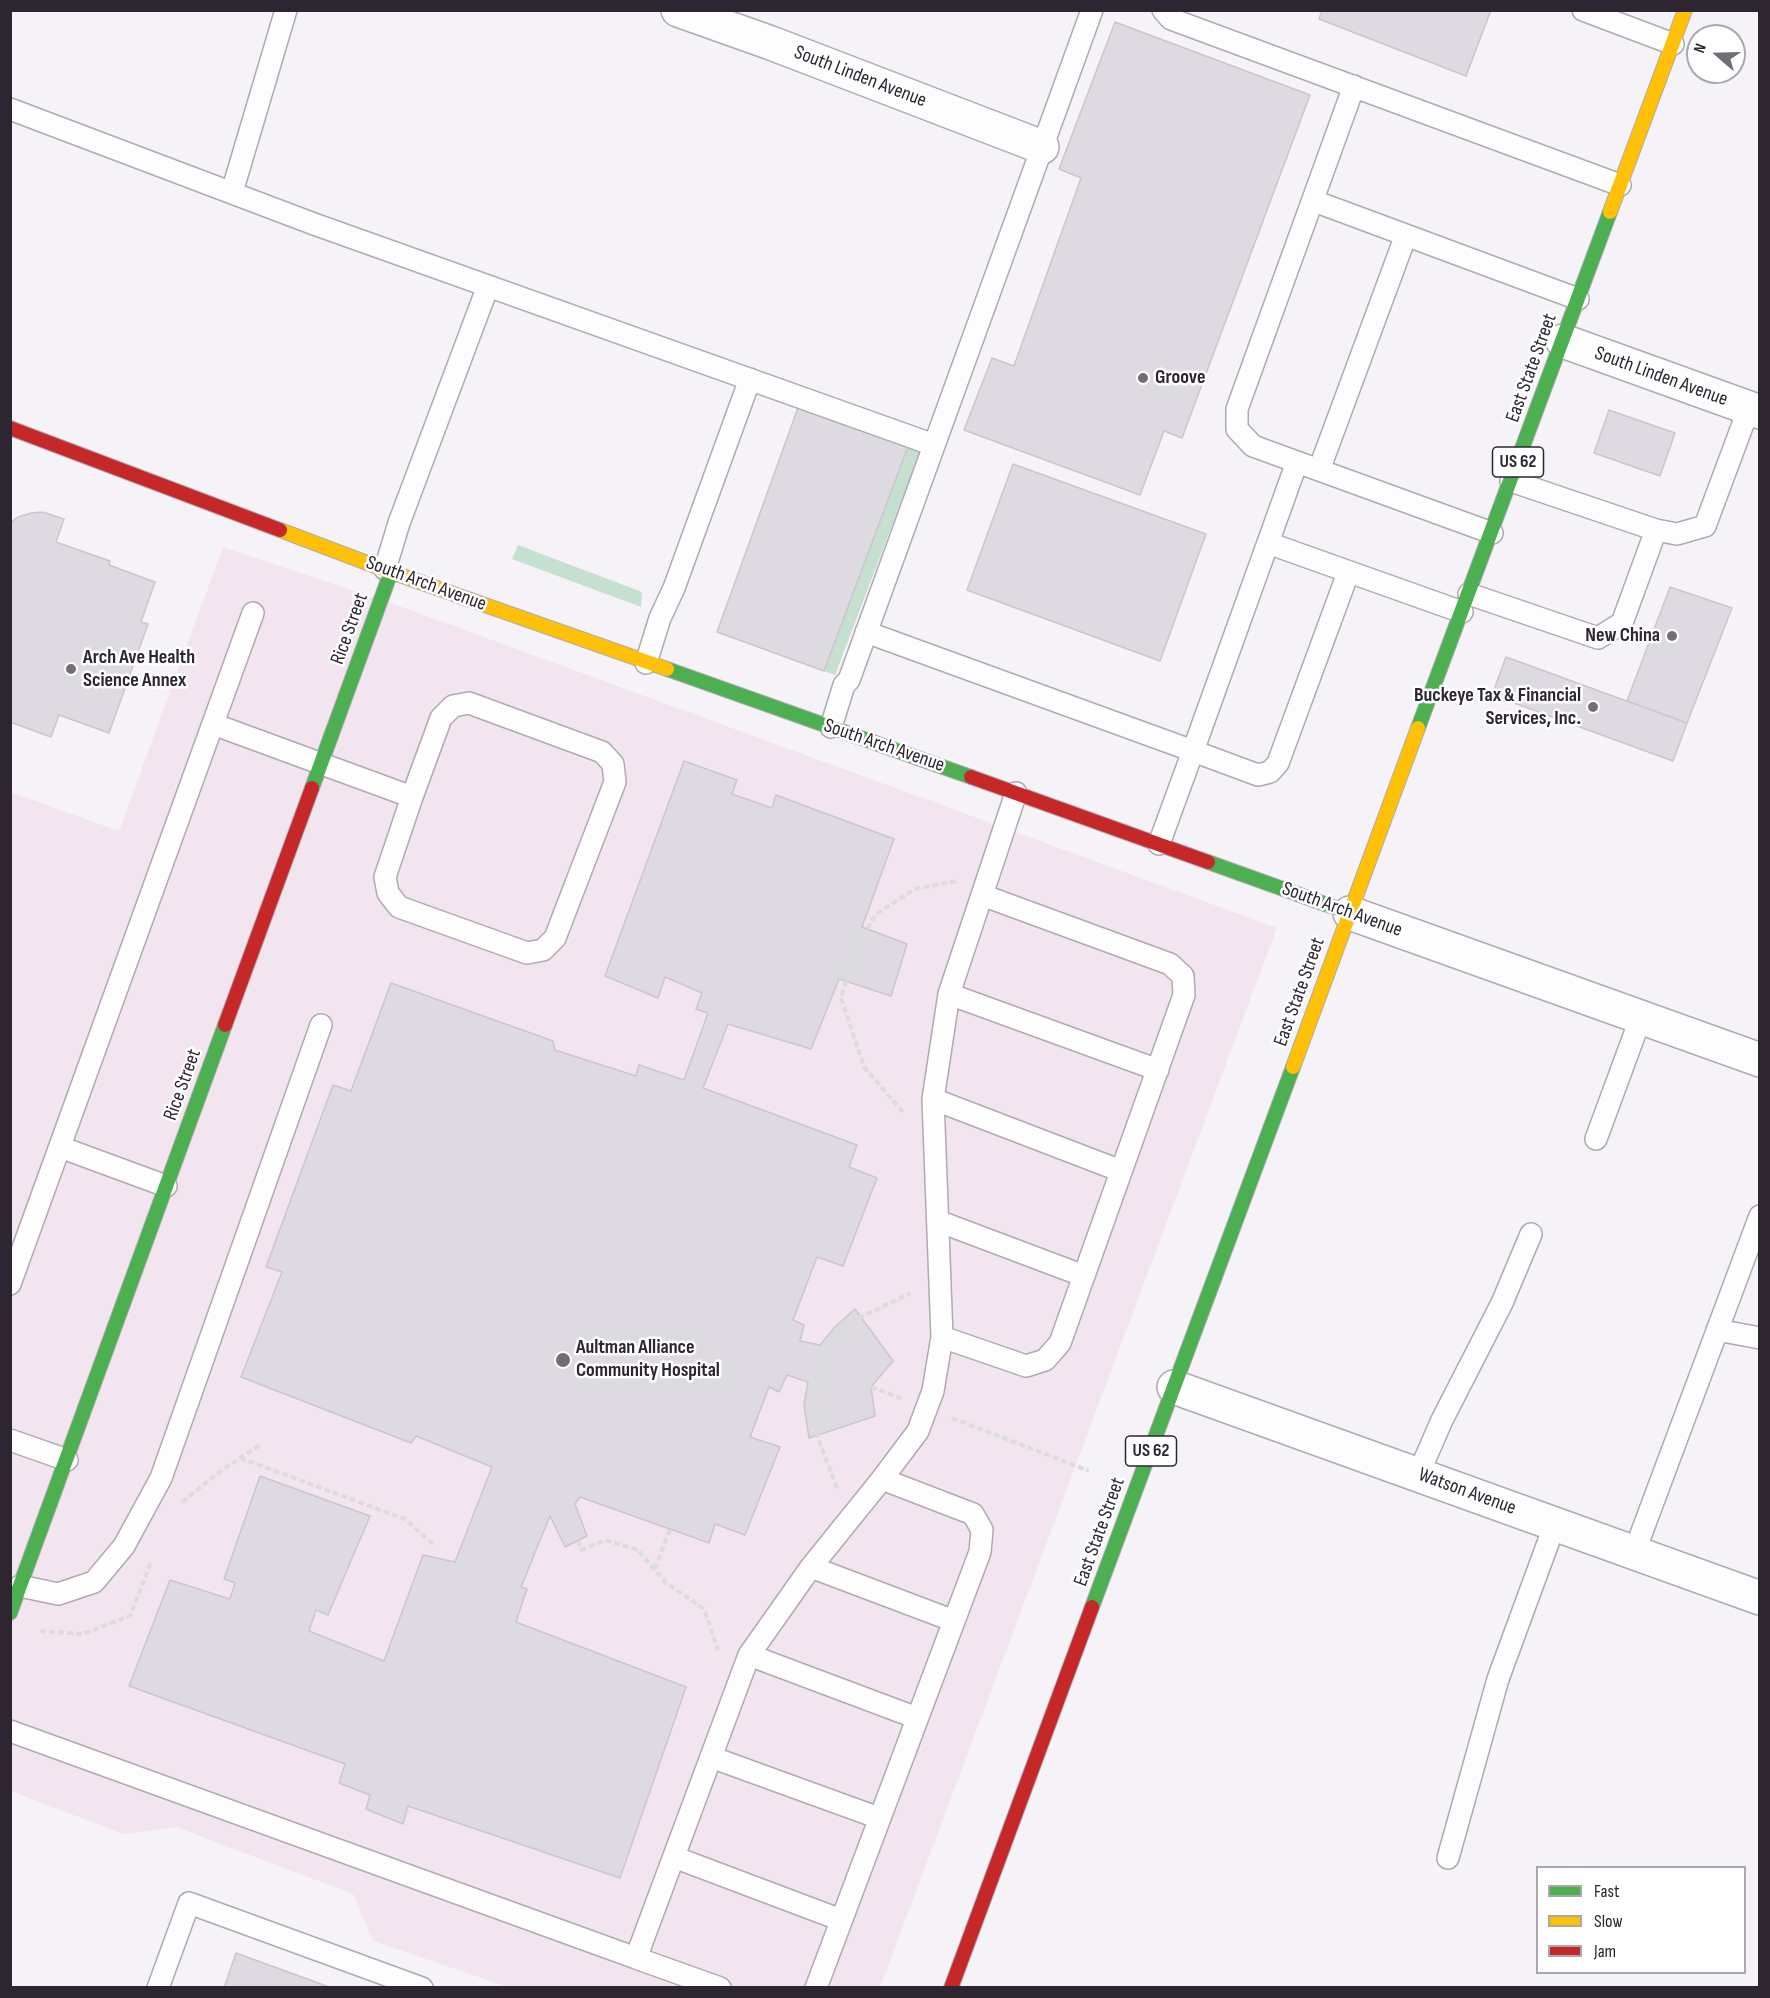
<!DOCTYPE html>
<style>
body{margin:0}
#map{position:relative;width:1770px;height:1998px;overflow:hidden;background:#f5f2f8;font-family:"Sofia Sans Condensed",sans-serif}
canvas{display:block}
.frame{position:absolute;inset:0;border:12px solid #2d2631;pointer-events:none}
.legend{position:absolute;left:1536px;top:1866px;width:210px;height:108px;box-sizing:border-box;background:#fff;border:2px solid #aba8ad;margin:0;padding:8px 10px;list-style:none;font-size:18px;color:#2d2631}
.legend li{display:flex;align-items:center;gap:12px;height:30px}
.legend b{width:30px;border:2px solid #aba8ad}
.north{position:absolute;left:1686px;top:24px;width:60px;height:60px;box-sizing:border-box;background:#fff;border:2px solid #aba8ad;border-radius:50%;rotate:290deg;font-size:16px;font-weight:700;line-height:24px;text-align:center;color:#2d2631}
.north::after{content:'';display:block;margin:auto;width:21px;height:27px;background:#736d77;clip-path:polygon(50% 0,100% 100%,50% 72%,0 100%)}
</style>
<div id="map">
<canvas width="1770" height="1998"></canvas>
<div class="frame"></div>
<ul class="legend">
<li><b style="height:8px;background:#4caf50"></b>Fast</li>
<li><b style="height:8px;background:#ffc107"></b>Slow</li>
<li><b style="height:8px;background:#c62828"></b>Jam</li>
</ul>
<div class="north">N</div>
</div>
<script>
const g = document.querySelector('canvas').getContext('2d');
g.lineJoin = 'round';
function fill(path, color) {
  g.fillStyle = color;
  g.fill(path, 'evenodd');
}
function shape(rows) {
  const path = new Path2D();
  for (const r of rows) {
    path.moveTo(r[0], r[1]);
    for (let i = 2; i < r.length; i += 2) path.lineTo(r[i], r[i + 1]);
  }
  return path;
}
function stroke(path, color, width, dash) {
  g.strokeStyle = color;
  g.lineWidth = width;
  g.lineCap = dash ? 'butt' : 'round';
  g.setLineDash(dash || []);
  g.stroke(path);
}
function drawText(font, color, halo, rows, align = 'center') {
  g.font = font + ' "Sofia Sans Condensed",sans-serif';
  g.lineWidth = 5;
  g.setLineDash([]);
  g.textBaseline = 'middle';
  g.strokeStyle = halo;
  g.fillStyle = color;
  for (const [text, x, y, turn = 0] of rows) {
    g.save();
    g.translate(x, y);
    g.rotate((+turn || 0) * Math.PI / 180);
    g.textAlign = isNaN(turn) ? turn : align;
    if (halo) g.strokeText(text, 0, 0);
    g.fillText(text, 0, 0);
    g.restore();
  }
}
fill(shape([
 [223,547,402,607,1277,928,880,1987,508,1987,373,1941,353,1894,176,1827,123,1834,11,1791,10,792,119,831]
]), '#f2e5f0');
fill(shape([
 [798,398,923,444,835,675,824,671],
 [518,545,642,592,641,607,512,559]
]), '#c6e0cf');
const building = shape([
 [1322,10,1491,10,1466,76,1319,19,1322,10],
 [1115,22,1310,95,1182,438,1164,431,1140,495,964,430,992,358,1014,366,1081,178,1059,169,1115,22],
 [799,405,909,444,824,671,717,632,799,405],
 [1609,410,1675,433,1660,476,1594,453,1609,410],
 [1013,464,1206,534,1160,661,967,590,1013,464],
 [43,512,64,519,56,542,110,561,109,565,155,582,141,622,148,624,109,733,59,715,51,737,10,722,10,523,18,517,31,513,43,512],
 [1670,587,1732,608,1687,723,1627,701,1670,587],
 [1506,657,1687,723,1673,761,1492,695,1506,657],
 [684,761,737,780,732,794,772,808,776,795,894,839,862,927,907,944,891,996,839,979,811,1049,728,1024,703,1088,857,1145,849,1167,877,1178,843,1266,817,1257,793,1320,804,1325,800,1341,820,1345,835,1327,855,1309,893,1361,871,1387,875,1416,809,1438,804,1405,808,1382,787,1375,779,1392,769,1387,750,1437,780,1447,745,1535,715,1524,709,1543,580,1497,575,1504,587,1536,565,1547,550,1516,521,1587,527,1589,516,1622,686,1687,620,1878,408,1806,403,1824,366,1809,370,1795,339,1783,345,1764,129,1686,170,1580,230,1599,235,1583,224,1579,260,1476,370,1516,328,1615,316,1610,309,1631,384,1661,423,1555,455,1562,492,1467,416,1436,411,1443,241,1377,282,1272,266,1267,333,1085,351,1091,391,983,553,1041,555,1050,636,1076,639,1065,684,1080,708,1013,696,1009,702,993,665,977,658,998,605,976,684,761],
 [236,1953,332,1988,224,1988,236,1953]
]);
fill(building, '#dedae2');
stroke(building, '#cbc6ce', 1.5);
const lane = shape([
 [1163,10,1171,19,1620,185],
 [1583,10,1673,44],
 [1354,86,1237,409,1237,429,1253,446,1492,533],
 [10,109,314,224,934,445],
 [232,192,286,10],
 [1314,201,1578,299],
 [1319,470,1406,235],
 [1511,481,1656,530],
 [1268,543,1462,612],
 [385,569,399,523,488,286],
 [1469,594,1598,638,1622,623,1656,530,1677,534,1705,526,1749,408],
 [866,632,1193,751,1297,462],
 [646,663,660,618,674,588,750,379],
 [213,724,412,797,385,877,388,893,399,907,527,953,543,950,555,938,615,782,613,764,602,752,469,703,453,706,441,718,412,797],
 [831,727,844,685,849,680,1092,10],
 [1159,844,1193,751,1258,775,1270,772,1278,763,1348,573],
 [982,895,1170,964,1183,976,1184,995,1060,1343,1045,1360,1026,1366,942,1337,933,1099,949,994,1016,793],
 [949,994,1158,1070],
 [933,1099,1121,1171],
 [1596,1139,1641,1017],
 [60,1147,166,1186],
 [938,1221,1084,1276],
 [10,1284,253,613],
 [1717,1330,1760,1338],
 [10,1440,67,1460],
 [1418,1475,1442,1420,1502,1303,1531,1234],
 [1634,1553,1760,1216],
 [811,1567,954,1621],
 [20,1586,58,1594,94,1582,124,1546,161,1478,321,1025],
 [749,1655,917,1718],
 [10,1731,636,1958],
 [711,1757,879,1818],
 [674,1857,841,1920],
 [1448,1858,1498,1679,1555,1524],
 [158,1988,189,1903,422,1988],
 [720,1988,636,1958,749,1655,811,1567,882,1479,918,1431,933,1391,942,1337],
 [816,1988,980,1552,982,1530,973,1514,882,1479]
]);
const street = shape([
 [678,10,771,43,1042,147],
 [1563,341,1760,412],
 [1350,913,1760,1060],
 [1174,1387,1760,1598]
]);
const fast = shape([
 [667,669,971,777],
 [1418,728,1610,212],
 [312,788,391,572],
 [1208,862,1350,913],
 [1092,1607,1293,1067],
 [10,1613,225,1025]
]);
const slow = shape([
 [1610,212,1685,10],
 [280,530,391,572,667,669],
 [1293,1067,1418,728]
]);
const jam = shape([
 [10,428,280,530],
 [971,777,1208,862],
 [225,1025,312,788],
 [951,1988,1092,1607]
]);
stroke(lane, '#afaab2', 24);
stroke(street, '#afaab2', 36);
stroke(fast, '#afaab2', 16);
stroke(slow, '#afaab2', 16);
stroke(jam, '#afaab2', 16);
stroke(shape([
 [903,1112,864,1067,841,998,855,949,876,914,915,889,957,881],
 [871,1387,901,1398],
 [952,1418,1089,1471],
 [240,1458,405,1519,435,1546],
 [837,1488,818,1438,813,1389,829,1348,853,1321,911,1293],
 [182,1502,222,1470,260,1445],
 [578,1541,581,1550,605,1540,638,1550,666,1583,704,1609,718,1650],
 [655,1569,670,1529],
 [40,1631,83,1634,130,1616,151,1562]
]), '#dcdbdd', 4, [6, 3]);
stroke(lane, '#fefdfe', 21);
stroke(street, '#fefdfe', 33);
stroke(fast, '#4caf50', 14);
stroke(slow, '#ffc107', 14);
stroke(jam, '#c62828', 14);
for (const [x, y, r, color] of [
 [1143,378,6,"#736d77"],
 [1672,636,6,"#736d77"],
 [71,669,6,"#736d77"],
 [1593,707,6,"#736d77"],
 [563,1360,8,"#736d77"]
]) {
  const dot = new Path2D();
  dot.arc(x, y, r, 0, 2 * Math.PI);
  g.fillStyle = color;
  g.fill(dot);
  stroke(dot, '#fff', 2);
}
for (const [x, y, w] of [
 [1518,462,51],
 [1151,1451,51]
]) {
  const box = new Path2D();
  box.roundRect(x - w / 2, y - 15, w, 30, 4.5);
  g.fillStyle = '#fff';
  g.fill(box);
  stroke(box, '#2d2631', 1.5);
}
drawText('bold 18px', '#2d2631', null, [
 ["US 62",1518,462],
 ["US 62",1151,1451]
]);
drawText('20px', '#2d2631', '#fff', [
 ["South Linden Avenue",860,77,21],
 ["East State Street",1532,368,-70],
 ["South Linden Avenue",1661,377,20],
 ["South Arch Avenue",426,584,20],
 ["Rice Street",350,629,-70],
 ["South Arch Avenue",884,746,19],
 ["South Arch Avenue",1342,910,20],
 ["East State Street",1300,992,-70],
 ["Rice Street",183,1085,-70],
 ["Watson Avenue",1467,1492,20],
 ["East State Street",1100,1532,-70]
]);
drawText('bold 20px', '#2d2631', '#fff', [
 ["Groove",1155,378],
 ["New China",1660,636,"right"],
 ["Arch Ave Health",83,658],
 ["Science Annex",83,681],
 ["Buckeye Tax & Financial",1581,696,"right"],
 ["Services, Inc.",1581,719,"right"],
 ["Aultman Alliance",576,1348],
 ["Community Hospital",576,1371]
], 'left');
</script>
